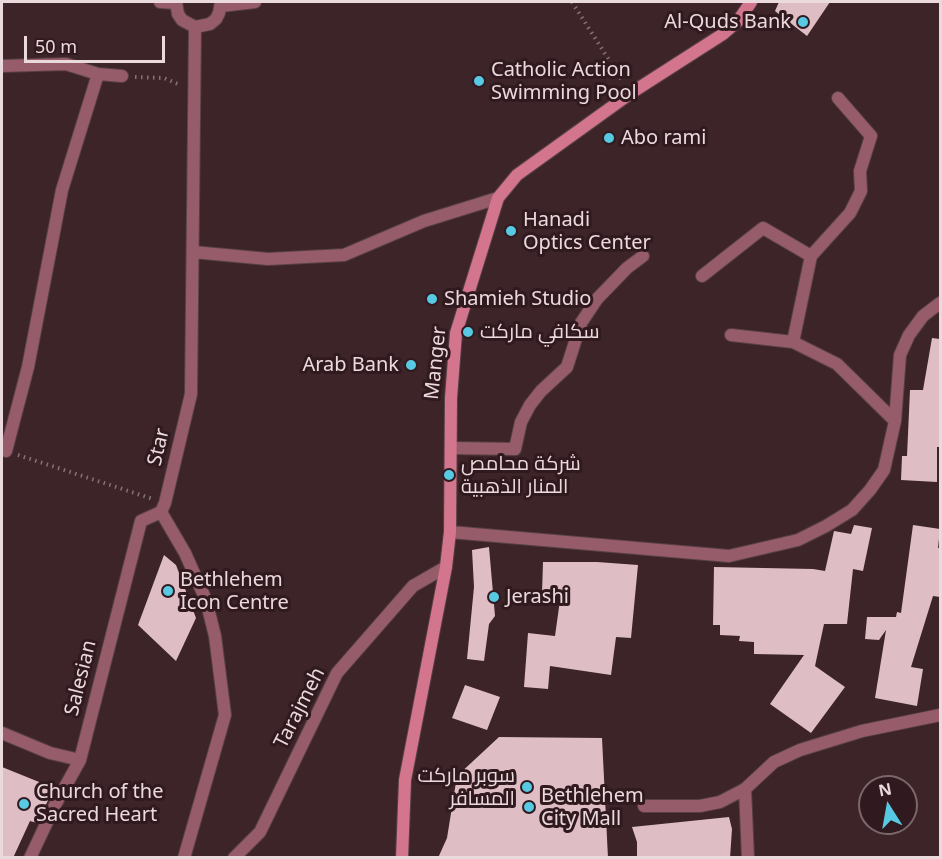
<!DOCTYPE html>
<meta charset="utf-8">
<style>
body{margin:0}
#map{position:relative;width:942px;height:859px;overflow:hidden;background:#3c2429;font-family:"Noto Sans",sans-serif}
canvas{display:block}
.frame{position:absolute;inset:0;border:3px solid #ebdadd;pointer-events:none}
.north{position:absolute;left:858px;top:775px;width:60px;height:60px;box-sizing:border-box;background:#311a1f;border:2px solid #7b676b;border-radius:50%;rotate:349deg;font-size:16px;font-weight:700;line-height:24px;text-align:center;color:#ebdadd}
.north::after{content:'';display:block;margin:auto;width:21px;height:27px;background:#58c9e3;clip-path:polygon(50% 0,100% 100%,50% 72%,0 100%)}
.scale{position:absolute;left:24px;top:36px;width:141px;height:27px;box-sizing:border-box;border:3px solid #ebdadd;border-top:0;padding-left:8px;font-size:18px;line-height:21px;white-space:nowrap;color:#ebdadd;-webkit-text-stroke:4px #311a1f;paint-order:stroke}
</style>
<div id="map">
<canvas width="942" height="859"></canvas>
<div class="frame"></div>
<div class="north">N</div>
<div class="scale">50 m</div>
</div>
<script>
const g = document.querySelector('canvas').getContext('2d');
g.lineJoin = 'round';
function fill(path, color) {
  g.fillStyle = color;
  g.fill(path, 'evenodd');
}
function shape(rows) {
  const path = new Path2D();
  for (const r of rows) {
    path.moveTo(r[0], r[1]);
    for (let i = 2; i < r.length; i += 2) path.lineTo(r[i], r[i + 1]);
  }
  return path;
}
function stroke(path, color, width, dash) {
  g.strokeStyle = color;
  g.lineWidth = width;
  g.lineCap = dash ? 'butt' : 'round';
  g.setLineDash(dash || []);
  g.stroke(path);
}
function drawText(font, color, halo, rows, align = 'center') {
  g.font = font + ' "Noto Sans",Cairo,sans-serif';
  g.lineWidth = 6;
  g.setLineDash([]);
  g.textBaseline = 'middle';
  g.strokeStyle = halo;
  g.fillStyle = color;
  for (const [text, x, y, turn = 0] of rows) {
    g.save();
    g.translate(x, y);
    g.rotate((+turn || 0) * Math.PI / 180);
    g.textAlign = isNaN(turn) ? turn : align;
    if (halo) g.strokeText(text, 0, 0);
    g.fillText(text, 0, 0);
    g.restore();
  }
}
fill(shape([
 [779,2,830,2,807,36,775,11],
 [932,338,940,339,940,447,937,447,937,482,901,480,902,456,907,456,910,390,923,390],
 [854,525,872,528,863,571,853,569,847,624,824,624,815,666,845,687,811,733,770,704,804,655,754,654,754,642,739,641,740,636,720,635,720,625,713,625,714,567,813,569,825,571,834,531,851,534],
 [913,525,940,529,938,548,940,548,940,597,933,596,911,667,923,669,917,706,875,698,886,630,879,640,865,639,867,617,896,617,897,612,901,613],
 [489,547,495,616,489,624,484,661,467,659,474,587,472,550],
 [164,555,176,565,196,618,176,661,138,625],
 [543,562,597,562,638,565,631,638,616,637,611,675,550,666,548,689,524,687,528,633,555,636,561,593,542,593],
 [465,685,500,697,487,730,452,718],
 [499,737,602,738,608,858,438,858,447,838,457,776],
 [2,767,54,788,37,823,30,821,13,858,2,858],
 [729,817,732,829,730,858,637,858,637,842,632,827]
]), '#debec4');
const street = shape([
 [160,2,176,3],
 [176,2,178,14,182,20,195,27,210,24,216,19,219,13,221,2],
 [221,6,255,2],
 [2,66,66,64,98,74,122,76],
 [838,98,871,136,860,171,861,191,850,213,811,256,793,342,837,364,895,421],
 [193,252,268,259,344,255,424,221,498,198],
 [702,276,763,228,811,256],
 [731,335,793,342],
 [451,448,515,449,521,422,530,405,541,391,567,367,581,323,597,299,627,268,643,256],
 [6,451,28,367,62,190,98,74],
 [450,532,729,556,798,540,826,526,852,510,870,490,884,470,895,421,900,355,909,335,923,316,940,303],
 [2,733,50,753,80,760],
 [745,789,748,858],
 [644,806,700,806,720,802,745,789,774,762,800,750,862,731,940,715],
 [30,858,55,805,80,760,141,521,161,512],
 [184,858,225,715,215,636,206,600,185,553,161,512,165,503,191,394,195,27],
 [234,858,260,832,337,673,413,586,446,567]
]);
const secondary = shape([
 [402,858,405,780,446,567,450,532,451,398,456,333,498,198,517,175,631,93,723,34,738,21,751,2]
]);
stroke(street, '#584146', 14);
stroke(secondary, '#584146', 14);
stroke(shape([
 [572,2,623,82],
 [135,77,164,78,180,85],
 [18,455,153,499]
]), '#877276', 4, [1.5, 4.5]);
stroke(street, '#975c69', 12);
stroke(secondary, '#d3758c', 12);
for (const [x, y, r, color] of [
 [803,22,6,"#58c9e3"],
 [479,81,6,"#58c9e3"],
 [609,138,6,"#58c9e3"],
 [511,231,6,"#58c9e3"],
 [432,299,6,"#58c9e3"],
 [468,332,6,"#58c9e3"],
 [411,365,6,"#58c9e3"],
 [449,475,6,"#58c9e3"],
 [168,591,6,"#58c9e3"],
 [494,597,6,"#58c9e3"],
 [527,787,6,"#58c9e3"],
 [24,804,6,"#58c9e3"],
 [529,807,6,"#58c9e3"]
]) {
  const dot = new Path2D();
  dot.arc(x, y, r, 0, 2 * Math.PI);
  g.fillStyle = color;
  g.fill(dot);
  stroke(dot, '#311a1f', 2);
}
drawText('20px', '#ebdadd', '#311a1f', [
 ["Al-Quds Bank",791,22,"right"],
 ["Catholic Action",491,70],
 ["Swimming Pool",491,93],
 ["Abo rami",621,138],
 ["Hanadi",523,220],
 ["Optics Center",523,243],
 ["Shamieh Studio",444,299],
 ["سكافي ماركت",480,332],
 ["Arab Bank",399,365,"right"],
 ["شركة محامص",461,464],
 ["المنار الذهبية",461,487],
 ["Bethlehem",180,580],
 ["Icon Centre",180,603],
 ["Jerashi",506,597],
 ["سوبر ماركت",515,776,"right"],
 ["المسافر",515,799,"right"],
 ["Church of the",36,792],
 ["Sacred Heart",36,815],
 ["Bethlehem",541,796],
 ["City Mall",541,819]
], 'left');
drawText('20px', '#ebdadd', '#311a1f', [
 ["Manger",436,363,-84],
 ["Star",159,447,-77],
 ["Salesian",81,678,-76],
 ["Tarajmeh",300,708,-63]
]);
</script>
